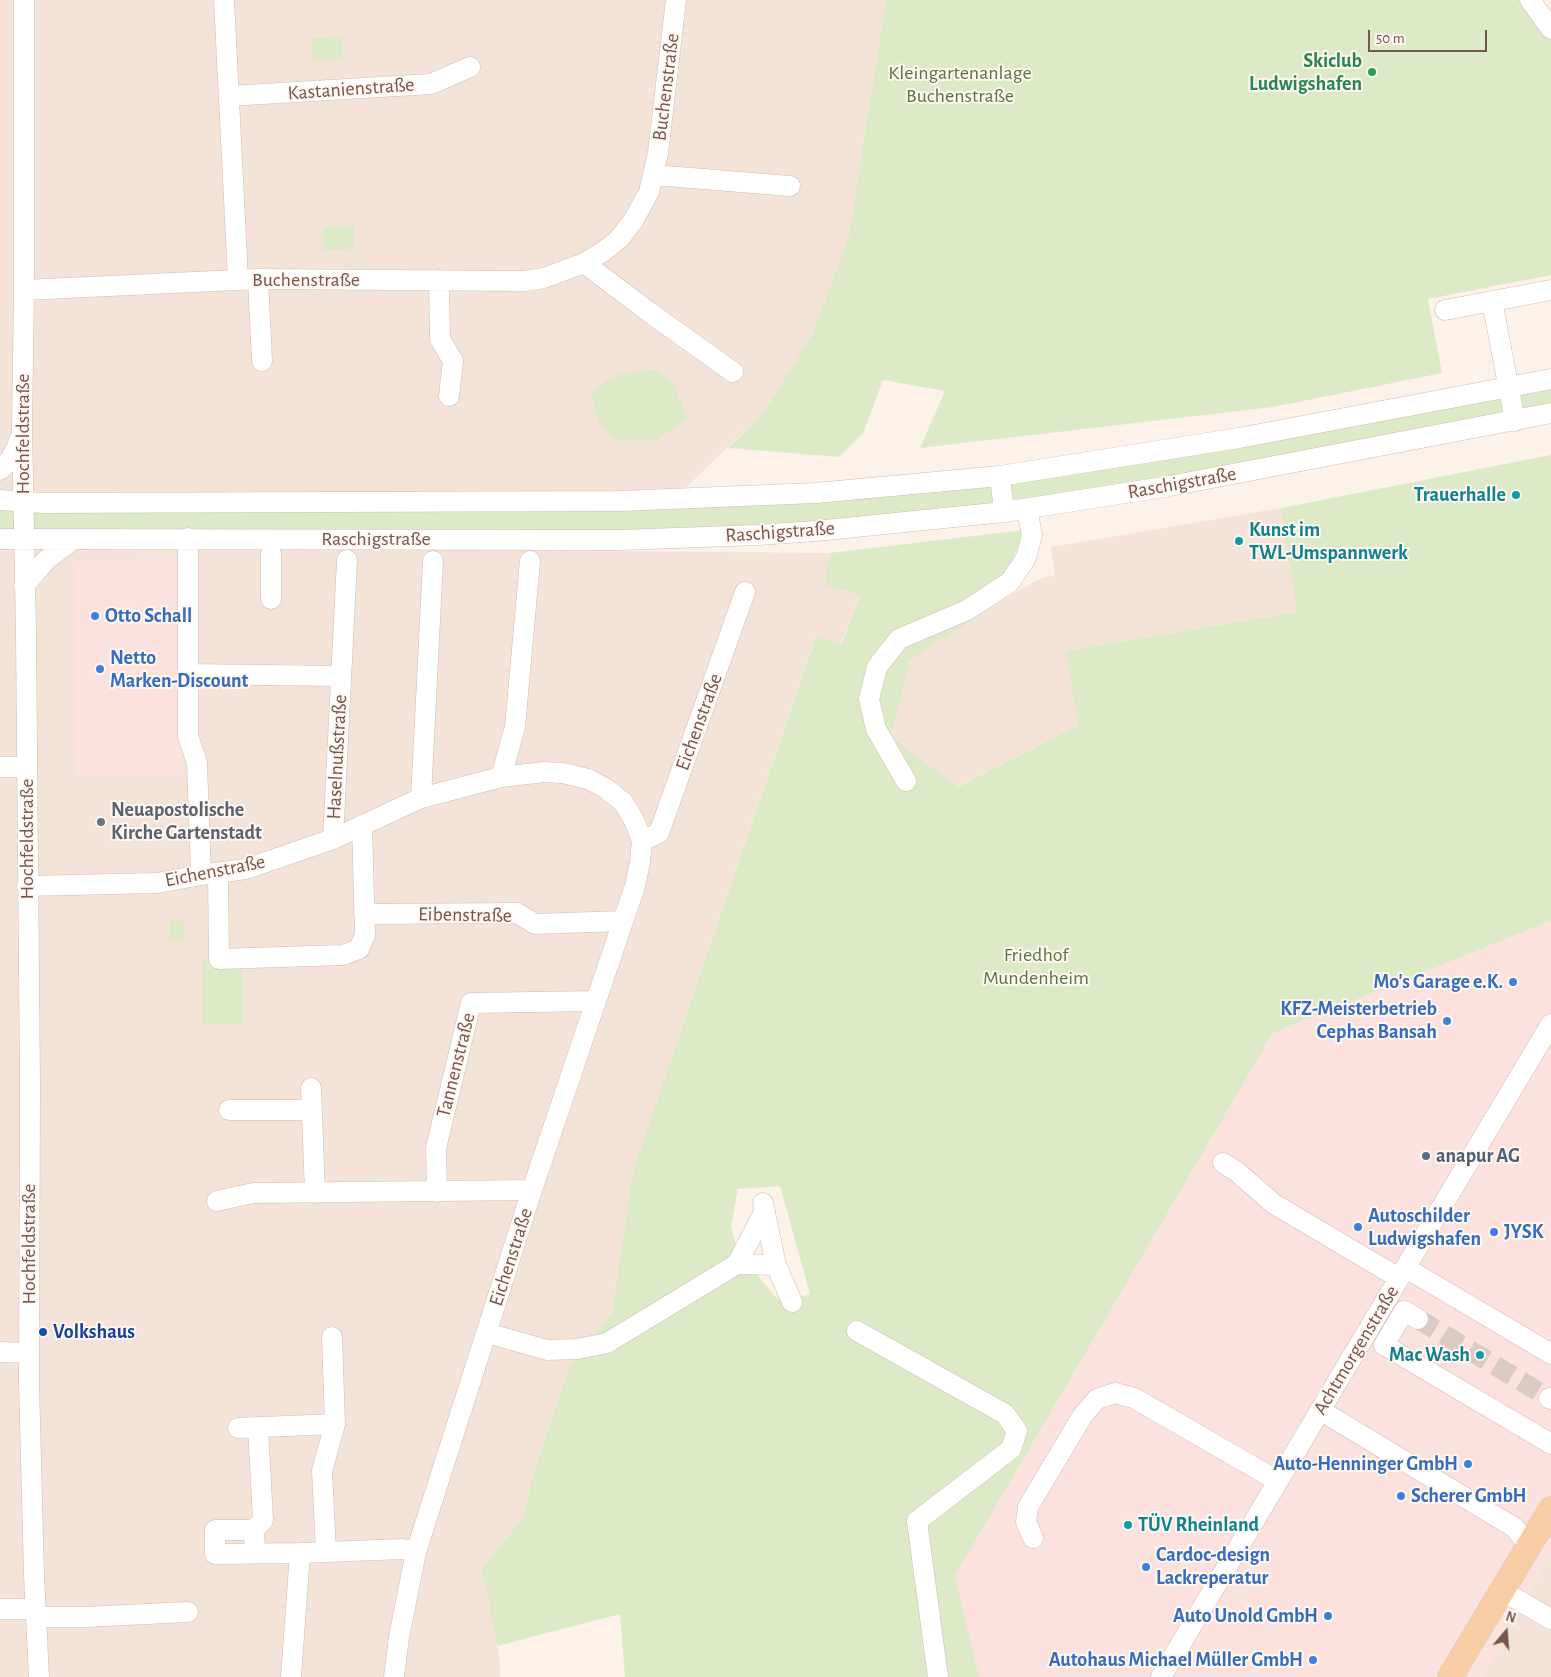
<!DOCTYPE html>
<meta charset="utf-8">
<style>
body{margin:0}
#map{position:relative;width:1551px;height:1677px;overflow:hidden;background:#fcf2ea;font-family:"Alegreya Sans",sans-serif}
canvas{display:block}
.north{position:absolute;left:1481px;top:1607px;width:50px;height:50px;-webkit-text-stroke:4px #fff7f1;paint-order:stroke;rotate:18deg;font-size:14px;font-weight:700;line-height:20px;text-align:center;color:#77554d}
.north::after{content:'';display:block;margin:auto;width:18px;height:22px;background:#77554d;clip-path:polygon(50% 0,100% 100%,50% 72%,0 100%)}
.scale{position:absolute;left:1368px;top:30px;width:119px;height:22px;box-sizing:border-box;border:2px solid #77554d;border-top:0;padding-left:6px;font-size:15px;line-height:18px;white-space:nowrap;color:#77554d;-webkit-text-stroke:4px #fff7f1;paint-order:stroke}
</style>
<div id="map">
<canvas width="1551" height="1677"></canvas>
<div class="north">N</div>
<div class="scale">50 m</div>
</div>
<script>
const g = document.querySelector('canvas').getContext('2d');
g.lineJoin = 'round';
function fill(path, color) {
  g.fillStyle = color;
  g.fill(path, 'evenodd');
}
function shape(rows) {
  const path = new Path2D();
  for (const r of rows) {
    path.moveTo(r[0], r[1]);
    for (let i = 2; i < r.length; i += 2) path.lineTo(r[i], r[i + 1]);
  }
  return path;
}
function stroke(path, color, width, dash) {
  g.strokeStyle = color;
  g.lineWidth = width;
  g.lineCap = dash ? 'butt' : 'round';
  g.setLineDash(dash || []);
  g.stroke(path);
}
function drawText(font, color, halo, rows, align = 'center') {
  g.font = font + ' "Alegreya Sans",sans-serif';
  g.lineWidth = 4;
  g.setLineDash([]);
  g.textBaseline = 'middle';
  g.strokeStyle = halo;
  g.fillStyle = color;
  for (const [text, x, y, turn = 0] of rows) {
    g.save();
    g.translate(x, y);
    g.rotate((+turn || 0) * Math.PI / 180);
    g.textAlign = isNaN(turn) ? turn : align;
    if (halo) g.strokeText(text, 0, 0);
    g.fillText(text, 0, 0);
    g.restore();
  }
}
fill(shape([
 [0,0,886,0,849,235,813,333,764,412,620,551,830,553,824,583,860,594,840,645,815,637,633,1170,612,1313,570,1365,532,1478,523,1517,482,1569,500,1662,500,1677,0,1677],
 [1281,508,1297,612,1067,651,1078,725,957,787,891,737,910,660,992,608,1000,600,1044,577,1055,576,1051,547],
 [1551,1551,1551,1677,1481,1677]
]), '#f4e3d9');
fill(shape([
 [182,559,182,775,76,776,75,561],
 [1551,921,1551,1551,1481,1677,979,1677,955,1576,1273,1033]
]), '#fce2df');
fill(shape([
 [886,0,1523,0,1551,39,1551,275,1428,299,1442,373,1273,407,920,448,945,391,883,380,863,433,839,457,728,448,764,412,813,333,849,235],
 [342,37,343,59,313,60,312,38],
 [354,227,355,249,324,250,323,227],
 [655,370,673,382,687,419,656,441,613,439,599,421,591,394,608,379,622,374],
 [1508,387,1515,421,1392,445,816,531,0,539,0,500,621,501,1000,476],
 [1551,388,1551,405,1517,412,1518,395],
 [1551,455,1551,921,1273,1033,955,1576,979,1677,625,1677,620,1614,497,1646,482,1569,523,1517,532,1478,570,1365,612,1313,633,1170,816,636,841,645,860,595,824,584,830,553,1025,530,992,608,910,660,891,737,958,787,1078,725,1066,651,1297,612,1281,508],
 [780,1186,810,1294,810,1295,777,1299,738,1251,731,1227,738,1189],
 [170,920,184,921,184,940,169,940],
 [203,961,242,962,242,1024,202,1023]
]), '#dceac8');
stroke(shape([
 [1418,1319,1549,1398]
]), '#dbcbc3', 20, [20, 10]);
const minor = shape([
 [24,0,24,290,22,428,26,632,30,1085,29,1383,34,1575,39,1677],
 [224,0,238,279],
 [1530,0,1551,29],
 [229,96,431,84,470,67],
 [654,175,790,186],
 [584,263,649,312,733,372],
 [258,279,262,361],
 [439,280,440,339,453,361,449,396],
 [24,290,258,279,525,281,544,278,584,263,604,251,619,239,633,221,649,192,658,153,676,0],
 [1492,301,1515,421],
 [1445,310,1551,290],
 [0,470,10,460,17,447,20,438],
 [1000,476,1004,512],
 [0,500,43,503,621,501,816,493,1000,476,1239,438,1551,379],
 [188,538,188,736,197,763,201,875],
 [0,539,621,540,758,535,816,531,1004,512,1170,486,1551,413],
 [271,554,271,599],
 [24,586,46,560,74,539],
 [187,674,340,676],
 [0,767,27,767],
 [501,777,515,727,530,561],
 [906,781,876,729,869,699,877,667,899,639,967,610,1010,582,1026,558,1032,535,1027,509],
 [421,798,433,561],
 [333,839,347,560],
 [642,841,659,833,745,592],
 [218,873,219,959,343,955,359,949,365,935,362,825],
 [27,886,157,883,201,875,246,869,333,839,421,798,501,777,544,772,563,773,588,779,605,788,623,802,634,820,642,841,640,862,635,886,532,1190,416,1552,399,1637,394,1677],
 [364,914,517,913,535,924,623,921],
 [311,1088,315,1193],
 [229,1110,312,1110],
 [1223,1163,1236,1171,1274,1204,1399,1278],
 [437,1192,436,1148,471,1003,596,1001],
 [217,1201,253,1193,532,1190],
 [763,1203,776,1265,792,1302],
 [737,1264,764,1212],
 [1406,1268,1551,1354],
 [1418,1319,1404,1311,1384,1345,1551,1444],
 [857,1331,1005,1414,1017,1431,1011,1449,917,1521,938,1677],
 [487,1333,547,1350,577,1349,607,1343,737,1264,776,1265],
 [0,1352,29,1353],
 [1549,1398,1551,1399],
 [1320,1410,1515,1528,1529,1546],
 [238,1428,335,1424],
 [254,1530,263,1520,258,1428],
 [1033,1538,1026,1522,1028,1507,1083,1415,1097,1399,1115,1393,1134,1398,1278,1481],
 [326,1551,322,1471,335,1424,332,1337],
 [255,1554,254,1530,215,1530,215,1554,300,1553,403,1549,416,1552],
 [1502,1591,1551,1619],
 [0,1609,35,1609],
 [36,1617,85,1617,188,1612],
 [291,1677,300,1553],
 [1161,1677,1551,1024]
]);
const major = shape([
 [1450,1677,1551,1509]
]);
stroke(minor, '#d1bbb2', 21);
stroke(major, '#d9cfcd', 26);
stroke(minor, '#fff', 20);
stroke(major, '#f8cca5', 25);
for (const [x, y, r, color] of [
 [1372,72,5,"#2e9e5b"],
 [1516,495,5,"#0f9aa8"],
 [1239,541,5,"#0f9aa8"],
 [95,616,5,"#3f7fe0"],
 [100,669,5,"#3f7fe0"],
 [101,822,5,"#6b7280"],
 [1513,982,5,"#3f7fe0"],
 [1447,1021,5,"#3f7fe0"],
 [1426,1156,5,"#5c6f8a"],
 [1358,1227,5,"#3f7fe0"],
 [1494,1232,5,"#3f7fe0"],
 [43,1332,5,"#1a4fb4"],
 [1480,1355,5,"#0f9aa8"],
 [1468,1464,5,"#3f7fe0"],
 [1401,1496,5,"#3f7fe0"],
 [1128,1525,5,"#0f9aa8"],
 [1146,1567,5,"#3f7fe0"],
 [1328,1616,5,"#3f7fe0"],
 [1313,1660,5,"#3f7fe0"]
]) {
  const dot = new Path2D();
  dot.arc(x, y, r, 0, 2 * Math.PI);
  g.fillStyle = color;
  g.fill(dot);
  stroke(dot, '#fff7f1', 2);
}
drawText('bold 20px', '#27864d', '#fff7f1', [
 ["Skiclub",1362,61],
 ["Ludwigshafen",1362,84]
], 'right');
drawText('20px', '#5a7642', '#fff7f1', [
 ["Kleingartenanlage",960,73],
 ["Buchenstraße",960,96],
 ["Friedhof",1036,955],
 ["Mundenheim",1036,978]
]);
drawText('20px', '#77554d', '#fff7f1', [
 ["Buchenstraße",666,87,-83],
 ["Kastanienstraße",351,89,-4],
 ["Buchenstraße",306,280],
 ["Hochfeldstraße",23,434,-90],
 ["Raschigstraße",1182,483,-10],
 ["Raschigstraße",780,532,-4],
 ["Raschigstraße",376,539],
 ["Eichenstraße",699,722,-70],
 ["Haselnußstraße",337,757,-87],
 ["Hochfeldstraße",27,839,-90],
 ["Eichenstraße",215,871,-11],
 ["Eibenstraße",465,915,1],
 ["Tannenstraße",456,1065,-76],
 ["Hochfeldstraße",29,1244,-90],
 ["Eichenstraße",511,1257,-72],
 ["Achtmorgenstraße",1356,1350,-59]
]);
drawText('bold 20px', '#0d838f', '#fff7f1', [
 ["Trauerhalle",1506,495],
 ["Kunst im",1249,530,"left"],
 ["TWL-Umspannwerk",1249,553,"left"],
 ["Mac Wash",1470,1355],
 ["TÜV Rheinland",1138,1525,"left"]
], 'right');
drawText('bold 20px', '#366cbe', '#fff7f1', [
 ["Otto Schall",105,616],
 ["Netto",110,658],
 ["Marken-Discount",110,681],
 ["Mo's Garage e.K.",1503,982,"right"],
 ["KFZ-Meisterbetrieb",1437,1009,"right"],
 ["Cephas Bansah",1437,1032,"right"],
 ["Autoschilder",1368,1216],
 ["Ludwigshafen",1368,1239],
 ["JYSK",1504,1232],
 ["Auto-Henninger GmbH",1458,1464,"right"],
 ["Scherer GmbH",1411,1496],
 ["Cardoc-design",1156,1555],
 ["Lackreperatur",1156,1578],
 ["Auto Unold GmbH",1318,1616,"right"],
 ["Autohaus Michael Müller GmbH",1303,1660,"right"]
], 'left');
drawText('bold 20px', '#5b616d', '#fff7f1', [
 ["Neuapostolische",111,810],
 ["Kirche Gartenstadt",111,833]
], 'left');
drawText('bold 20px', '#4e5e75', '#fff7f1', [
 ["anapur AG",1436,1156]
], 'left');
drawText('bold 20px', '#164399', '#fff7f1', [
 ["Volkshaus",53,1332]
], 'left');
</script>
